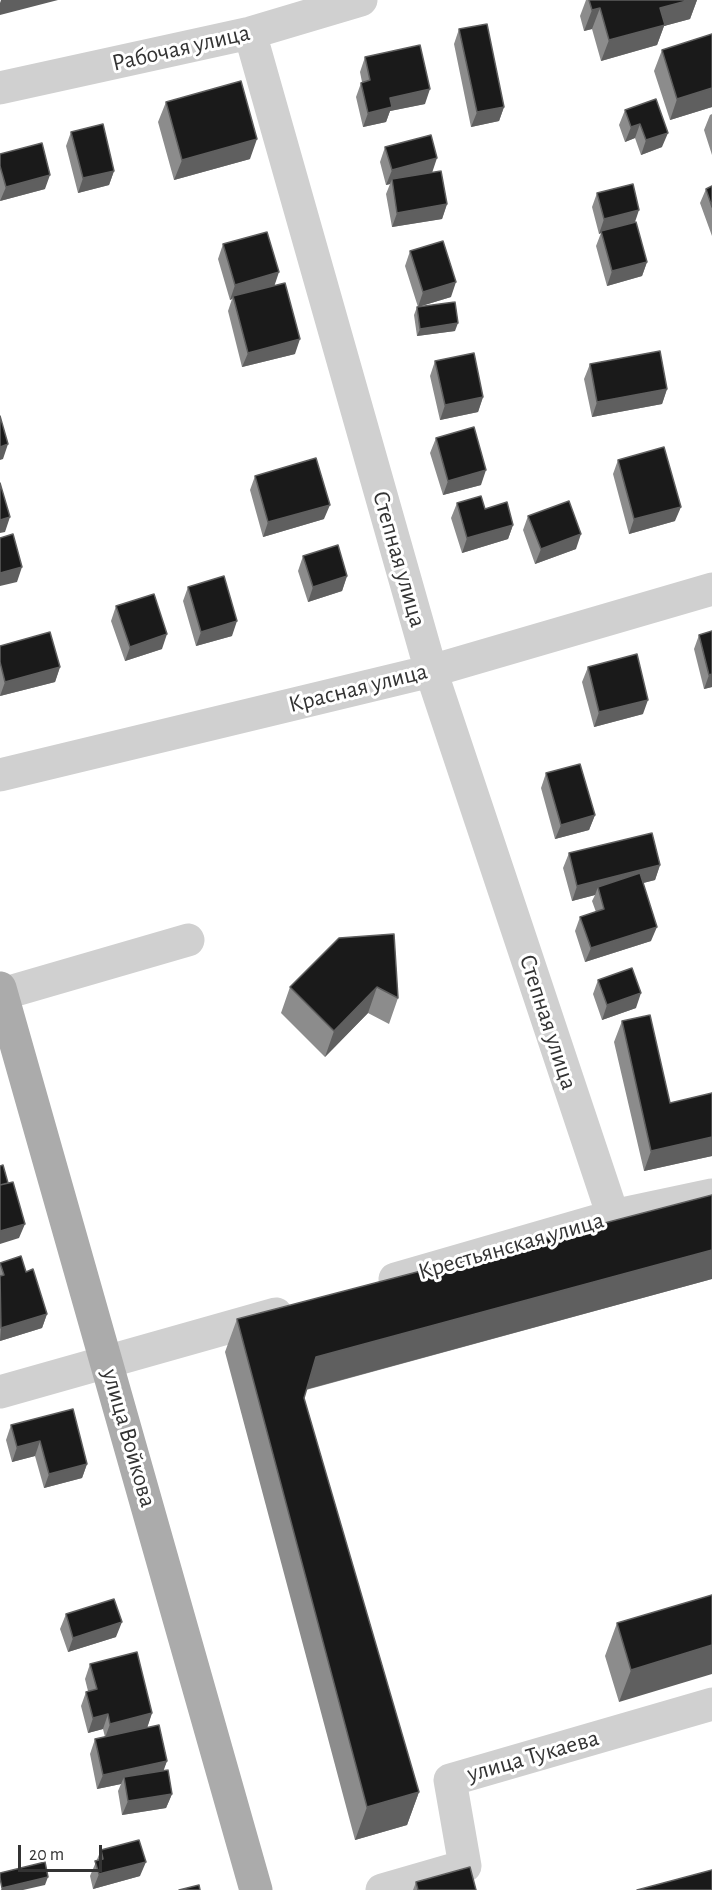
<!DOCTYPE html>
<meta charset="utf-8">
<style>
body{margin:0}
#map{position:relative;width:712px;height:1890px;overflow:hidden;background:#fff;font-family:"Alegreya Sans",sans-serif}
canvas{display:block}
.scale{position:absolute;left:18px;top:1845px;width:84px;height:27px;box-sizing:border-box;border:3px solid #333;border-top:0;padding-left:8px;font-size:18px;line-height:21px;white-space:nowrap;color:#333;-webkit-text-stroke:4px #fff;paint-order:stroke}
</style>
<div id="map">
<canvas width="712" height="1890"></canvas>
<div class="scale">20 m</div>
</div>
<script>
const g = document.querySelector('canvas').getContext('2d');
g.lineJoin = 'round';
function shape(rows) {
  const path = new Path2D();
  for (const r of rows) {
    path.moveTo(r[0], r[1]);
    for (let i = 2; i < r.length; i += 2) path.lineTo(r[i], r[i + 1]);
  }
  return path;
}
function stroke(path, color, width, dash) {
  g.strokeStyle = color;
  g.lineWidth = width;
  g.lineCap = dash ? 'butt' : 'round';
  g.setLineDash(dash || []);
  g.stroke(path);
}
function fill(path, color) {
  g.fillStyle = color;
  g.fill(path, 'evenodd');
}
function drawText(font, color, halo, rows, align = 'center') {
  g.font = font + ' "Alegreya Sans",sans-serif';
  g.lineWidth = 6;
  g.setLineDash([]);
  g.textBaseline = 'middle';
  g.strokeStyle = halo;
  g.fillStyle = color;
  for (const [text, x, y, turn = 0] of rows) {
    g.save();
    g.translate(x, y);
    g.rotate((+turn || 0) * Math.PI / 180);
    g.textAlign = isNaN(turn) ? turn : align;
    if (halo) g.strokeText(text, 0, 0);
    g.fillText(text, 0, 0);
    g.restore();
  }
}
stroke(shape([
 [250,33,431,671,613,1216],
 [0,88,250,33,361,0],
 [0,775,431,671,712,589],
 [2,994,188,940],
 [395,1279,613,1216,712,1195],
 [0,1392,276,1314],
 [382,1890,465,1866,450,1780,712,1704]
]), '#d0d0d0', 33);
stroke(shape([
 [0,988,256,1890]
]), '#ababab', 33);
fill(shape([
 [586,0,697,0,690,19,664,26,657,45,601,61,592,29,584,31,580,16],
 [459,29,504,107,499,121,471,127,454,44],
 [712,34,712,107,670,120,654,71,662,50],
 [365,57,425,104,390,111,386,122,363,127,356,97,361,83,362,82,360,72],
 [656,99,662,147,641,155,635,138,625,142,619,125,625,110],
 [166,102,250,159,174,180,158,122],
 [712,114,712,155,704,130,710,115],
 [71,132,114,171,109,185,78,193,66,146],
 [385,147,432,173,447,204,442,219,392,227,386,194,390,184,386,185,380,162],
 [0,154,45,189,0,201],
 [712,186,712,236,700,203,706,189],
 [597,193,635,222,647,262,642,276,607,286,596,246,601,233,599,234,592,207],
 [223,244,274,286,295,354,242,367,228,311,232,299,230,300,218,259],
 [410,251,451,297,418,307,455,331,417,336,414,315,417,307,418,307,405,266],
 [435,361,483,397,478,412,440,420,430,376],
 [590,364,667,389,662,404,592,417,584,379],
 [436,438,481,485,443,495,430,453],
 [618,460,675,521,629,534,613,474],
 [255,476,324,519,263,537,250,490],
 [457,503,485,509,513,525,508,539,462,553,451,518],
 [528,516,576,549,535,564,523,530],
 [303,556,347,576,342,591,308,602,298,571],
 [188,587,232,636,196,646,183,601],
 [116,606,162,649,125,661,111,621],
 [712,631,712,687,704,689,694,649,699,635],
 [0,646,60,667,55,682,0,696],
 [588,667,643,714,594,727,582,682],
 [546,773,595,815,589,830,555,839,541,788],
 [569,853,660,865,655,880,643,883,651,941,585,962,575,931,580,917,596,912,592,901,595,895,572,901,563,868],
 [339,938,398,998,389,1024,368,1013,325,1057,281,1013,290,987],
 [598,980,636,1008,602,1020,593,994],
 [622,1021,670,1103,712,1093,712,1156,644,1171,614,1042],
 [0,1263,26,1272,47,1314,42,1328,0,1341],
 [712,1279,306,1390,304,1398,419,1792,407,1825,355,1840,225,1352,237,1319],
 [11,1425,87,1464,82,1478,44,1488,35,1456,12,1462,6,1440],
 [712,1595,619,1702,605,1656,617,1623],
 [66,1614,116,1637,68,1652,60,1629],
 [90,1664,152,1713,147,1728,167,1761,163,1770,172,1794,166,1808,122,1815,118,1791,121,1784,97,1789,90,1754,95,1739,105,1737,103,1729,88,1733,81,1706,86,1692,88,1691,85,1679],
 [101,1850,140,1876,93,1889,90,1876],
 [416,1882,476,1890,413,1890]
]), '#8c8c8c');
fill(shape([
 [1,0,58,0,0,15,0,3],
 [690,0,697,0,690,19,664,26,657,45,601,61,609,40,660,8],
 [600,8,592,29,584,31,592,10],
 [712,88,712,107,670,120,677,99],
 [430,89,425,104,390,111,386,122,363,127,368,113,390,98],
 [504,107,499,121,471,127,477,112],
 [640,124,635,138,625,142,631,127],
 [668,133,662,147,641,155,646,140],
 [257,139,250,159,174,180,182,160],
 [437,158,432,173,392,179,390,184,386,185,392,170],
 [114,171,109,185,78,193,83,178],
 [50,175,45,189,0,201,6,187],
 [447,204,442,219,392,227,397,213],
 [639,210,634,225,601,231,601,233,599,234,604,219],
 [647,262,642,276,607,286,612,271],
 [279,272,274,287,233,296,232,299,230,300,235,285],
 [456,282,451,297,418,307,423,292],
 [458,323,455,331,417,336,420,329],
 [300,339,295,354,242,367,248,353],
 [667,389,662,404,592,417,597,402],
 [483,397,478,412,440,420,445,405],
 [8,444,3,459,0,460,0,447],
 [486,470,481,485,443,495,448,481],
 [330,505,324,519,263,537,268,522],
 [681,507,675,521,629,534,634,519],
 [10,517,5,532,0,533,0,520],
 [513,525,508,539,462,553,467,538],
 [581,534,576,549,535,564,541,549],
 [22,567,17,582,0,586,0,573],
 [347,576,342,591,308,602,313,587],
 [237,621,232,636,196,646,201,632],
 [167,634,162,649,125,661,130,647],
 [60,667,55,682,0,696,5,682],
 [712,674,712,687,704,689,709,675],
 [648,700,643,714,594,727,599,712],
 [595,815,589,830,555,839,561,825],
 [660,865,655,880,600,894,598,887,595,895,572,901,577,886],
 [657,927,651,941,585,962,591,948],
 [377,987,368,1013,325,1057,334,1031],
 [641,993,636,1008,602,1020,607,1005],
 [712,1137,712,1156,644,1171,651,1151],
 [25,1224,19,1238,0,1244,0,1231],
 [712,1250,712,1279,304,1390,316,1357],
 [47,1314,42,1328,0,1341,1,1328],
 [40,1441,35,1456,12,1462,17,1447],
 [87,1464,82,1478,44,1488,49,1474],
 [122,1622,116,1637,68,1652,73,1638],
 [712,1645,712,1674,619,1702,631,1670],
 [152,1713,147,1728,105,1738,110,1724],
 [108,1714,103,1729,88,1733,93,1718],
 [167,1761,162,1775,124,1777,121,1784,97,1789,103,1775],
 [419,1792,407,1825,355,1840,367,1807],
 [172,1794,166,1808,122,1815,128,1801],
 [146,1862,140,1876,93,1889,99,1874],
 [48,1877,45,1885,23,1890,1,1890,2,1888]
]), '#5f5f5f');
const building = shape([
 [589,0,690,0,660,8,665,25,609,40,600,8,592,10,589,0],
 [487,24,504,107,477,112,459,29,487,24],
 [712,34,712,88,677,99,662,50,712,34],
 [420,45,430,89,390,98,392,107,368,113,361,83,370,80,365,57,420,45],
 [241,81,257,139,182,160,166,102,241,81],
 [656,99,668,133,646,140,640,124,631,127,625,110,656,99],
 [103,124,114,171,83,178,71,132,103,124],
 [431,135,437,158,392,170,385,147,431,135],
 [42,143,50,175,6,187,0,166,0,154,42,143],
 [441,171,447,204,397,213,392,179,441,171],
 [633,184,639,210,604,219,597,193,633,184],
 [712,186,712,207,706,189,712,186],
 [636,222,647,262,612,271,601,231,636,222],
 [267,232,279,272,235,285,223,244,267,232],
 [443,241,456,282,423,292,410,251,443,241],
 [285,283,300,339,248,353,233,296,285,283],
 [455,302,458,323,420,329,417,307,455,302],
 [660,351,667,389,597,402,590,364,660,351],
 [474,353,483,397,445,405,435,361,474,353],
 [0,416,8,444,0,447,0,416],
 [474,427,486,470,448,481,436,438,474,427],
 [664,447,681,507,634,519,618,460,664,447],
 [316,458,330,505,268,522,255,476,316,458],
 [0,483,10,517,0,520,0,483],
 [481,496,485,509,507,502,513,525,467,538,457,503,481,496],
 [569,501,581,534,541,549,528,516,569,501],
 [13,534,22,567,0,573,0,538,13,534],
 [338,545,347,576,313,587,303,556,338,545],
 [224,576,237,621,201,632,188,587,224,576],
 [154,594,167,634,130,647,116,606,154,594],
 [712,631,712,674,709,675,699,635,712,631],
 [50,632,60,667,5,682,0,662,0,646,50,632],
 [637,654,648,700,599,712,588,667,637,654],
 [580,764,595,815,561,825,546,773,580,764],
 [652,833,660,865,577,886,569,853,652,833],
 [640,873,657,927,591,948,580,917,604,909,598,887,640,873],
 [394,934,398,998,377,987,334,1031,290,987,339,938,394,934],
 [632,968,641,993,607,1005,598,980,632,968],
 [650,1015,670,1103,712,1093,712,1137,651,1151,622,1021,650,1015],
 [3,1165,8,1183,0,1185,0,1166,3,1165],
 [13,1182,25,1224,0,1231,0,1185,13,1182],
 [712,1195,712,1250,316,1357,304,1398,419,1792,367,1807,237,1319,712,1195],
 [21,1256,26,1272,33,1269,47,1314,1,1328,0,1276,4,1275,0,1263,21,1256],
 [73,1409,87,1464,49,1474,40,1441,17,1447,11,1425,73,1409],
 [712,1595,712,1645,631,1670,617,1623,712,1595],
 [114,1599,122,1622,73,1638,66,1614,114,1599],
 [137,1652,152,1713,110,1724,108,1714,93,1718,86,1692,97,1689,90,1664,137,1652],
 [159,1725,167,1761,103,1775,95,1739,159,1725],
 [168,1770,172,1794,128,1801,124,1777,168,1770],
 [139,1840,146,1862,99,1874,95,1861,103,1859,101,1850,139,1840],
 [45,1862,48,1877,2,1888,0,1878,0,1873,45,1862],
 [470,1867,476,1890,418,1890,416,1882,470,1867],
 [712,1870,712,1890,637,1890,712,1870],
 [199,1885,200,1890,179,1890,199,1885]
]);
fill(building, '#1a1a1a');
stroke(building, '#5f5f5f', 1.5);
drawText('24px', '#333', '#fff', [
 ["Рабочая улица",181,48,-13],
 ["Степная улица",399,559,74],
 ["Красная улица",358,688,-14],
 ["Степная улица",548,1022,72],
 ["Крестьянская улица",511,1246,-16],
 ["улица Войкова",129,1438,74],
 ["улица Тукаева",533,1756,-16]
]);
</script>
